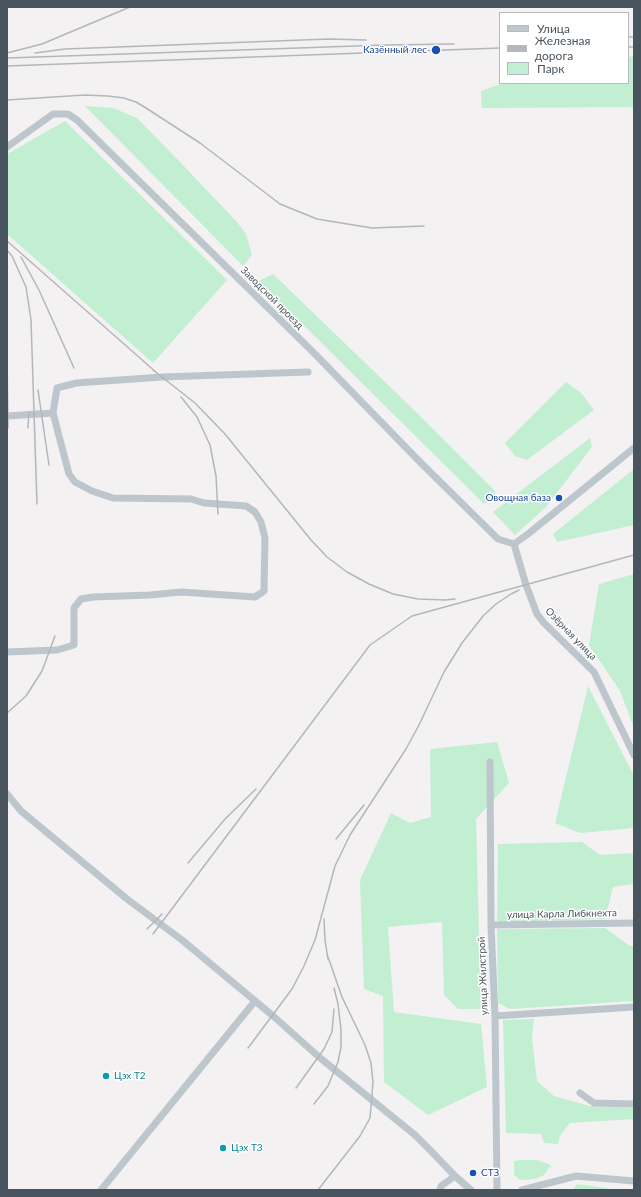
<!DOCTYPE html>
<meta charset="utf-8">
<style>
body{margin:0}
#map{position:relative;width:641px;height:1197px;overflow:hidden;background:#f3f1f1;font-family:Lato,sans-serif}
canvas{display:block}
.frame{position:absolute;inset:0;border:8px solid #49555e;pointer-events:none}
.legend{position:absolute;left:499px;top:12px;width:130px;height:72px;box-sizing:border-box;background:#fff;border:1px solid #b6bbbf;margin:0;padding:5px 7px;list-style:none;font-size:12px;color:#49555e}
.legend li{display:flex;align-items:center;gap:8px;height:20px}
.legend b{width:20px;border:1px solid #b6bbbf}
</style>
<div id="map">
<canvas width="641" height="1197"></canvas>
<div class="frame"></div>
<ul class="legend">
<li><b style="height:5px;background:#bdc6cd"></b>Улица</li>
<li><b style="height:5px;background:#b3b7bb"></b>Железная дорога</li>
<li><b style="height:11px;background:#c2efd1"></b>Парк</li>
</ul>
</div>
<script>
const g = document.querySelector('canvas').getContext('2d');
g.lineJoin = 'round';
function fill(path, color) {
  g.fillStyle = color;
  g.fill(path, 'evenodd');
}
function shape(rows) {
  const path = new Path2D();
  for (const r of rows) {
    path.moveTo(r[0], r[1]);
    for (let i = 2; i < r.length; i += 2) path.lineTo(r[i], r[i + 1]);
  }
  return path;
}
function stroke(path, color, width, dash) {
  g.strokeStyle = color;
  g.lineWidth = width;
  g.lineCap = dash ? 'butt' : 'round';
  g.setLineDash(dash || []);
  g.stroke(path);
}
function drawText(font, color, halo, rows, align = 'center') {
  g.font = font + ' Lato,sans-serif';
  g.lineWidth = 3;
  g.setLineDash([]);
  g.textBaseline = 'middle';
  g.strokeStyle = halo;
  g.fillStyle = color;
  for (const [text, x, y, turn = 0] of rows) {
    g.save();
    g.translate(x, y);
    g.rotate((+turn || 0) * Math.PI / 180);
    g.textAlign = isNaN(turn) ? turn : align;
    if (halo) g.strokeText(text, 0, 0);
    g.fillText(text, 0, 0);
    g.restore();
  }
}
fill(shape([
 [634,56,634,107,482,108,481,91,504,83,628,83,628,57],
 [85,106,113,108,137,118,179,161,237,222,246,234,252,255,243,266],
 [65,121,227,280,153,363,7,234,7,154],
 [273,274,414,410,496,492,484,504,259,281],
 [566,382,581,393,594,410,527,460,515,456,505,443],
 [590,438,592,447,546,507,515,535,493,512],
 [634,469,634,525,557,542,553,534],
 [634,574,634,728,620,691,589,645,599,584],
 [588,686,634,776,634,828,580,833,555,823],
 [497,742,509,783,476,819,481,1009,458,1009,444,995,442,922,388,927,394,1012,481,1024,487,1087,428,1115,384,1082,383,996,364,989,360,880,391,813,410,823,431,817,430,749],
 [582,842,600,855,634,853,634,884,613,887,605,919,497,922,498,844],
 [605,928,630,946,634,946,634,1001,510,1009,498,1003,497,929],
 [534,1019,532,1038,537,1081,554,1096,589,1106,634,1108,634,1119,570,1123,560,1136,558,1144,544,1143,541,1134,506,1133,503,1020],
 [521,1160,537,1160,551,1165,544,1175,535,1179,520,1180,514,1175,514,1161],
 [577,1184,619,1190,573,1190]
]), '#c2efd1');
stroke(shape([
 [7,147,53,114,68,114,77,120,315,354,420,462,498,539,514,544],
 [7,416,53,413],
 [514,544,526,585,537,614,544,623,594,672,634,755],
 [514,544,528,534,634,448],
 [7,652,57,650,74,645,74,608,81,599,93,597,150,595,181,592,255,597,264,591,265,538,261,522,255,512,246,506,204,503,191,499,113,498,92,491,75,482,69,474,53,413,57,388,76,383,162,377,308,372],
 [490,762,491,925,495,1016,497,1190],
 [7,794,21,811,127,899,182,940,272,1015,319,1057,415,1135,429,1149,455,1176,471,1190],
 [491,925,634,923],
 [495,1016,634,1007],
 [580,1093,594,1103,634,1104],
 [101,1190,255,1001],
 [440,1190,441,1186,455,1176],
 [522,1190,576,1176,634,1181]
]), '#bdc6cd', 7);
stroke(shape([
 [628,37,634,37],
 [628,47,634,47],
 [7,53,42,44,130,7],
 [35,53,65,49,329,39,366,40],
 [7,58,385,45,454,44],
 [7,66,500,48],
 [7,100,85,95,108,96,124,98,136,102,146,108,200,143,280,204,317,219,372,228,424,226],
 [7,241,157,373],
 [7,250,12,256,26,287,31,320,37,504],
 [21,257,39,290,74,368],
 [7,351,8,428],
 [153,370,195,403,225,434,311,540,327,557,347,572,369,584,393,594,418,599,445,600,455,599],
 [38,390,49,465],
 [181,397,197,417,210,445,216,476,218,514],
 [28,428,29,412],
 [7,713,26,696,42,671,55,636],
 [336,839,364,805],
 [188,863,226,818,256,789],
 [324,919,325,940,328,959],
 [147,929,162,914],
 [153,934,370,645,412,616,634,555],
 [248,1048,292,989,304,966,315,940,335,866,350,835,406,749,419,725,444,672,462,643,483,616,496,604,511,594,519,590],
 [296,1088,324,1049,332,1032,334,1009],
 [314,1104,328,1086,338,1062,341,1047,341,1030,338,1004,334,988],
 [318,1190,360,1136,370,1118,373,1082,371,1063,365,1045,342,997,327,954]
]), '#b3b7bb', 1.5);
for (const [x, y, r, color] of [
 [436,50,5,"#1a4fb4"],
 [559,498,4,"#1a4fb4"],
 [106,1076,4,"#0f9aa8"],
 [223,1148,4,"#0f9aa8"],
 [473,1173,4,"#1a4fb4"]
]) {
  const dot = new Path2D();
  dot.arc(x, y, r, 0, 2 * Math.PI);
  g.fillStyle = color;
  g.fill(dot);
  stroke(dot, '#fff', 1.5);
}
drawText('10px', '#164399', '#fff', [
 ["Казённый лес",427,50],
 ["Овощная база",551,498],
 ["СТЗ",481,1173,"left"]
], 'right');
drawText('10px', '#49555e', '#fff', [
 ["Заводской проезд",272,298,45],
 ["Озёрная улица",571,634,46],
 ["улица Карла Либкнехта",562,914,-1],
 ["улица Жилстрой",483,976,-92]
]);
drawText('10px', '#0d838f', '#fff', [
 ["Цэх Т2",114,1076],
 ["Цэх Т3",231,1148]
], 'left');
</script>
